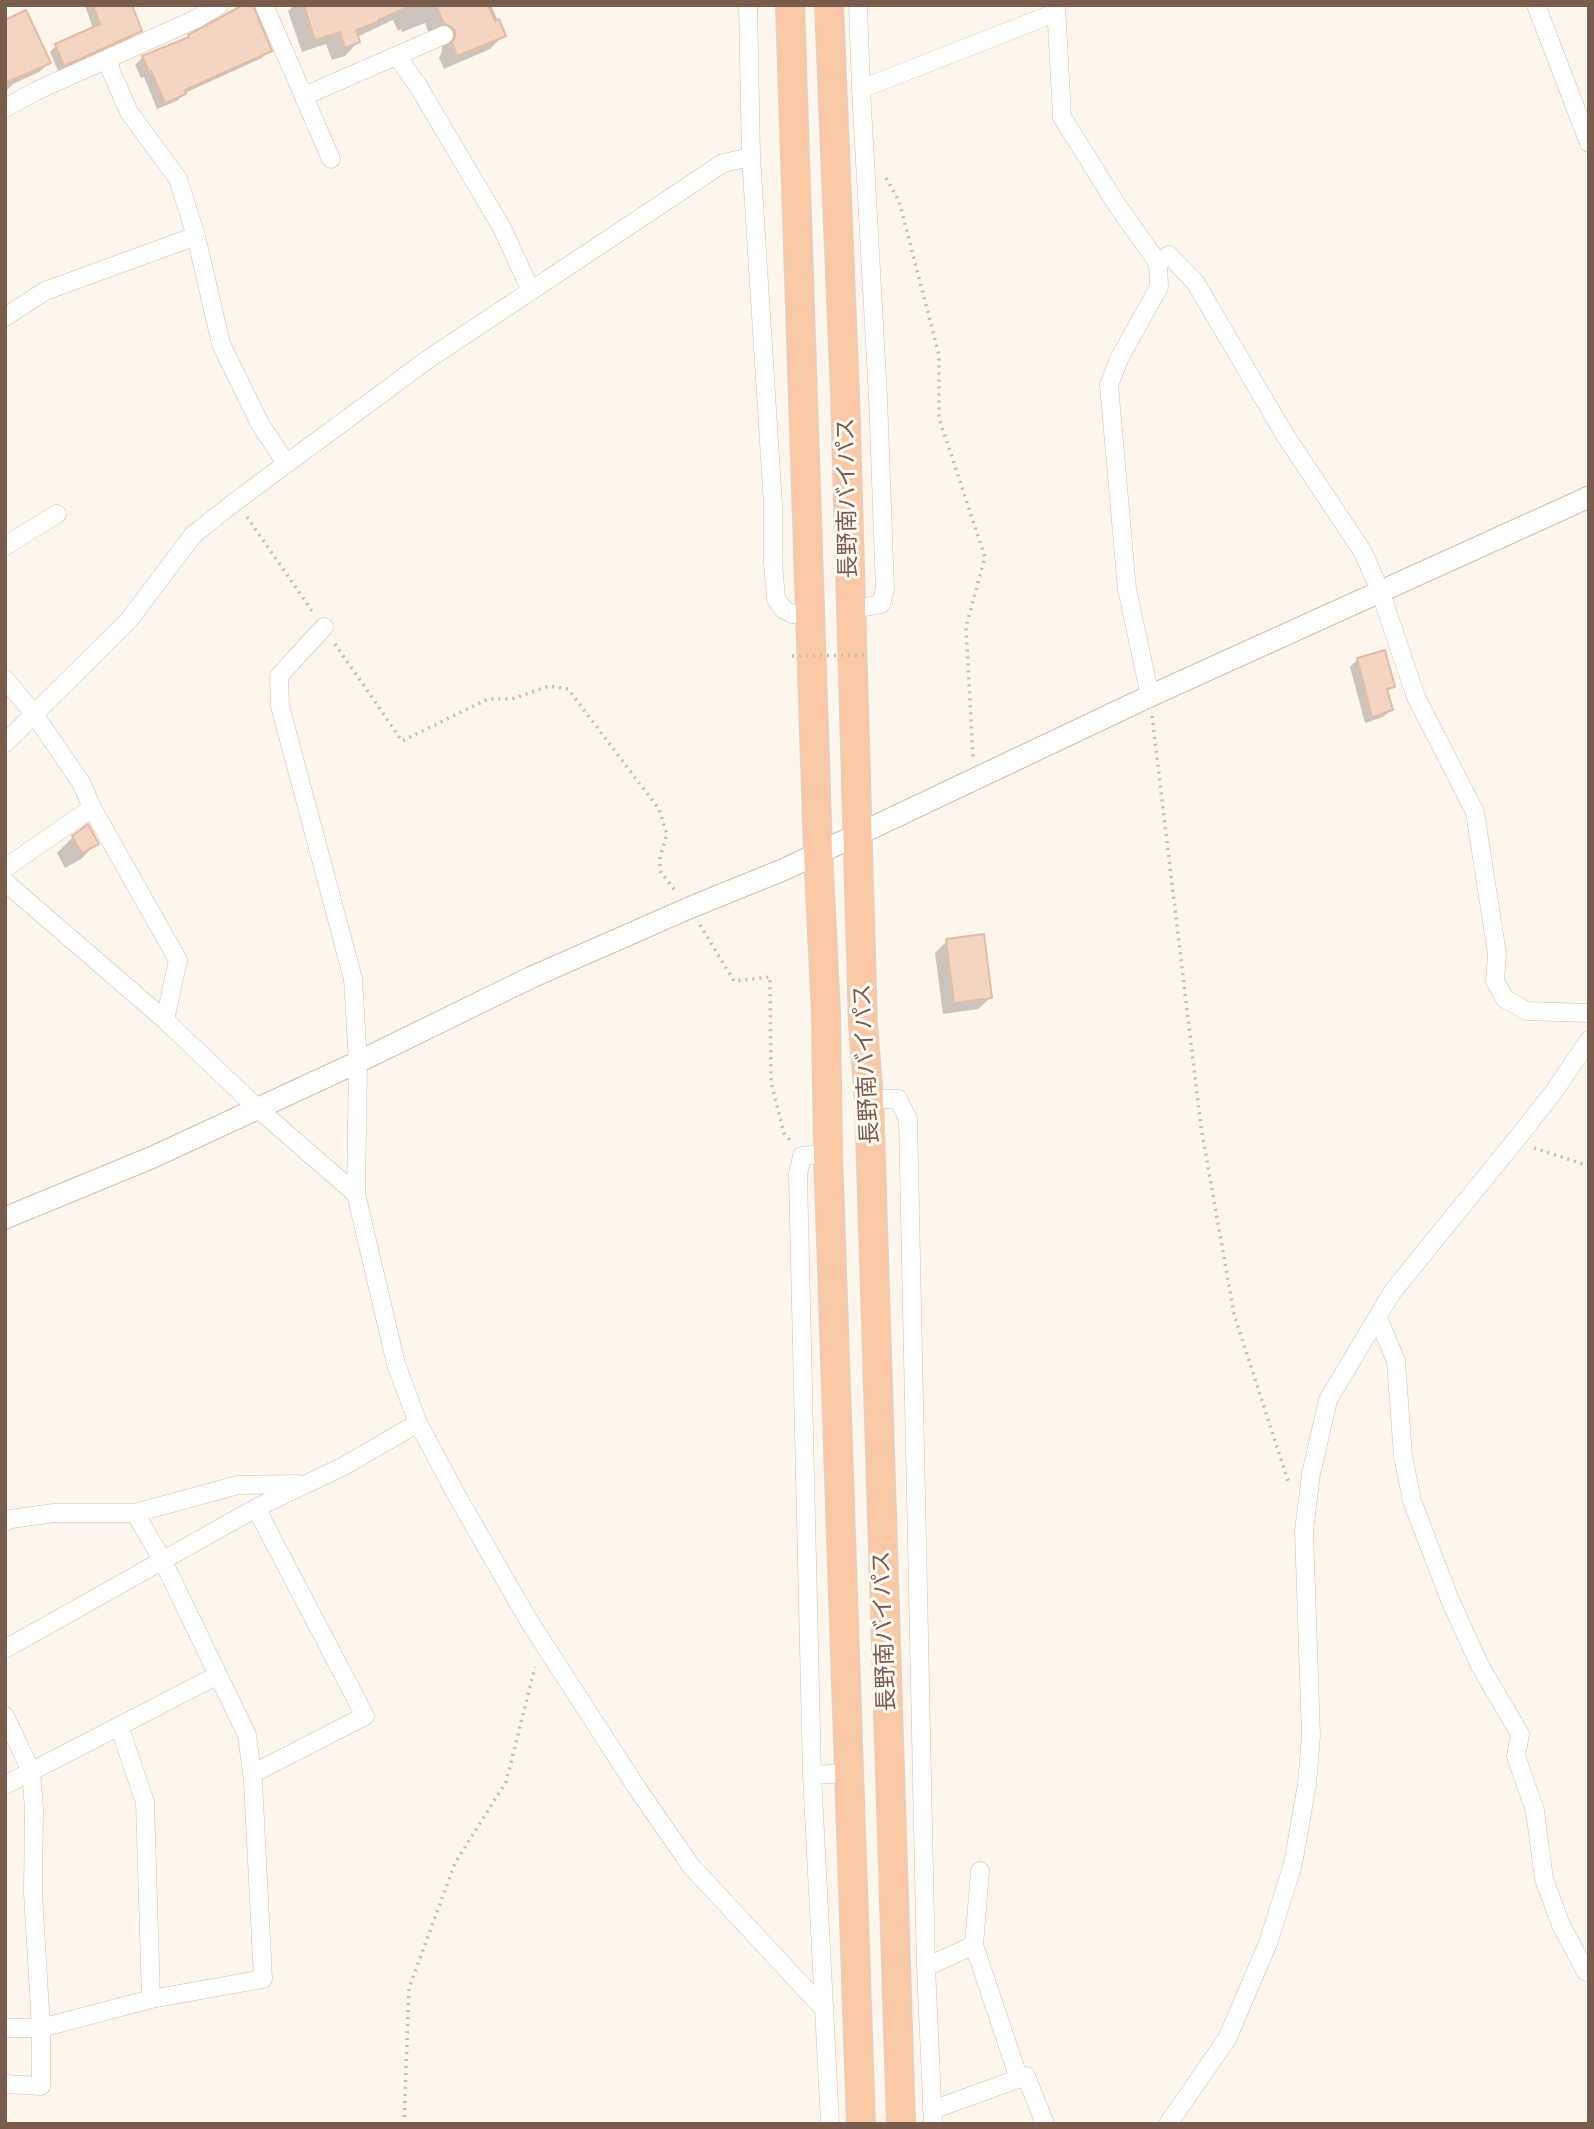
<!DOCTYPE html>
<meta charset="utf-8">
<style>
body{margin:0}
#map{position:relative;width:1594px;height:2129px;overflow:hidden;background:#fdf6ec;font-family:"Asap Condensed",sans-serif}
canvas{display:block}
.frame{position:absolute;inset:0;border:7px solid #7a5c4d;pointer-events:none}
</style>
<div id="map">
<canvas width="1594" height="2129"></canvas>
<div class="frame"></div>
</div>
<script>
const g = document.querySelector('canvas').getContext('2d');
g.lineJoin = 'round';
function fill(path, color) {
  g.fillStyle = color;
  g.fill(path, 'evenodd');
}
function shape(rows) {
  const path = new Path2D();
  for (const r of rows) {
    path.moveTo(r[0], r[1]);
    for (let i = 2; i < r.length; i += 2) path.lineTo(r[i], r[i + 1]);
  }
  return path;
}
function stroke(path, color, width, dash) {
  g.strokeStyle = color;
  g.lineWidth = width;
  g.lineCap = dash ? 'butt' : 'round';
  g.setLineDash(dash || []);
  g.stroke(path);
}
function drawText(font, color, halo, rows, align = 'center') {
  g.font = font + ' "Asap Condensed","Noto Sans JP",sans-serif';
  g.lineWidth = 6;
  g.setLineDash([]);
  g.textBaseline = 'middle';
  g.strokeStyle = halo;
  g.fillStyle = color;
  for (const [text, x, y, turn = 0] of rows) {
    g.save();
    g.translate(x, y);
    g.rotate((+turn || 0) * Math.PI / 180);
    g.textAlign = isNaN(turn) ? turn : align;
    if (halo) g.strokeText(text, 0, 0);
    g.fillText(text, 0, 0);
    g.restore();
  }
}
fill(shape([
 [85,5,131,5,140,31,133,37,58,71,50,52,56,46,93,29],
 [294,5,491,5,504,35,490,49,444,69,439,58,442,52,442,45,430,37,425,23,402,32,401,29,398,31,393,20,357,37,358,42,345,56,332,60,326,44,302,52,288,11],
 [5,21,49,63,39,72,13,84,5,92],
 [189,37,269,50,262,58,185,93,177,101,157,109,144,77,141,78,135,65,143,57,185,41],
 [1358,659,1393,686,1386,693,1391,710,1383,717,1365,723,1350,667],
 [73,837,97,843,81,859,65,868,57,853],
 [947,941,990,998,978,1009,943,1014,935,953]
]), '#0003');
const building = shape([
 [93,5,132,5,142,31,64,66,55,44,100,24,93,5],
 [243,5,253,5,272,51,185,90,186,94,165,103,151,71,149,72,142,56,189,37,188,35,243,5],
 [304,5,413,5,378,20,378,22,356,30,360,42,345,48,340,32,315,40,304,5],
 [436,5,488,5,495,21,499,19,506,36,457,56,452,43,455,37,455,31,450,26,444,24,436,5],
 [26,10,51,63,5,83,5,20,26,10],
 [1385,650,1395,687,1387,689,1393,710,1372,717,1357,658,1385,650],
 [88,824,99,844,82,853,72,836,88,824],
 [984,934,992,998,954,1003,946,939,984,934]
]);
fill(building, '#f3d5c3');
stroke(building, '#e6bba3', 2);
const minor = shape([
 [264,5,331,159],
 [748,5,751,157,773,505,773,563,776,599,783,609,792,614,810,613],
 [1056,5,1062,117,1117,205,1158,263,1159,287,1119,359,1109,385,1127,589,1150,696],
 [1536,5,1589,143],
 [397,56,418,86,502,228,531,291],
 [109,58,111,71,129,112,178,179,196,236,221,344,260,424,286,463],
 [861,89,1055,13],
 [304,96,444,35],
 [5,108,36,91,196,19,219,5],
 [1158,263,1169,255,1195,282,1285,435,1363,552,1380,591,1416,697,1475,812,1497,954,1495,981,1505,999,1527,1011,1589,1013],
 [5,317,45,291,196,236],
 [5,546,57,514],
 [850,610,881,604,885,589,878,397,861,89,858,5],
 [324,627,279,676,280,706,353,979,358,1062,356,1194,396,1364,418,1423,457,1496,529,1621,637,1788,691,1866,824,2009],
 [5,679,34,714,82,784,92,808,178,960,165,1020],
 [5,743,129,620,193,535,236,501,427,360,723,163,751,157],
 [5,868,92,808],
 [5,882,165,1020,256,1107,356,1194],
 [869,1099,898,1099,908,1119,926,1967,933,2124],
 [828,1153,802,1156,798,1175,812,1775,830,2124],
 [1378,1318,1396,1361,1403,1456,1412,1501,1450,1600,1480,1666,1520,1734,1516,1756,1535,1811,1544,1879,1561,1925,1586,1972],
 [5,1522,11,1519,54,1513,135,1513,238,1485,298,1484],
 [5,1649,256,1508,344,1466,418,1423],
 [5,1716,31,1771,34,1809,33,1893,41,2028,41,2086,5,2084],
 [119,1726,145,1802,151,1999],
 [252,1774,365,1716,256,1508],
 [812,1775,849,1773],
 [5,1785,218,1675],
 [980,1871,974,1945,1019,2079],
 [926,1967,974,1945],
 [5,2028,41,2028,151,1999,263,1979,253,1781,247,1735,163,1561,135,1513],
 [932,2110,1026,2076,1045,2124],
 [1168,2124,1227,2039,1268,1943,1293,1864,1307,1784,1311,1736,1304,1531,1311,1474,1328,1400,1393,1291,1519,1136,1555,1090,1589,1040]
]);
const tertiary = shape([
 [5,1218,153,1157,358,1062,532,977,689,908,785,869,1150,696,1589,497]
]);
const trunk = shape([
 [790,5,818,852,826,1013,828,1153,861,2124],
 [829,5,845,394,863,1025,869,1099,901,2124]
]);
stroke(minor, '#d1beb0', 19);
stroke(tertiary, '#d1beb0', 23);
stroke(trunk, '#dad1cd', 30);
stroke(shape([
 [886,178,899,201,939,355,939,418,985,557,966,627,973,757],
 [247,517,312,611],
 [335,644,402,741,488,699,512,699,549,686,568,689,659,809,667,834,660,857,660,871,677,893],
 [1152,716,1201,1127,1234,1314,1289,1484],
 [700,925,734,981,770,977,771,1082,784,1133,792,1143],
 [1534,1148,1589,1166],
 [404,2124,409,1988,455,1863,506,1782,535,1667]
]), '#d9b8a5', 3.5, [2, 5]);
stroke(minor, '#fff', 18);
stroke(tertiary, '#fff', 21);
stroke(trunk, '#f9c8a4', 28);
stroke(shape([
 [792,656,866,655]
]), '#d9b8a5', 3.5, [2, 5]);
drawText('23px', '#7a5c4d', '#fffaf3', [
 ["長野南バイパス",847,498,-91],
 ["長野南バイパス",866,1064,-93],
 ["長野南バイパス",884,1631,-92]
]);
</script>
